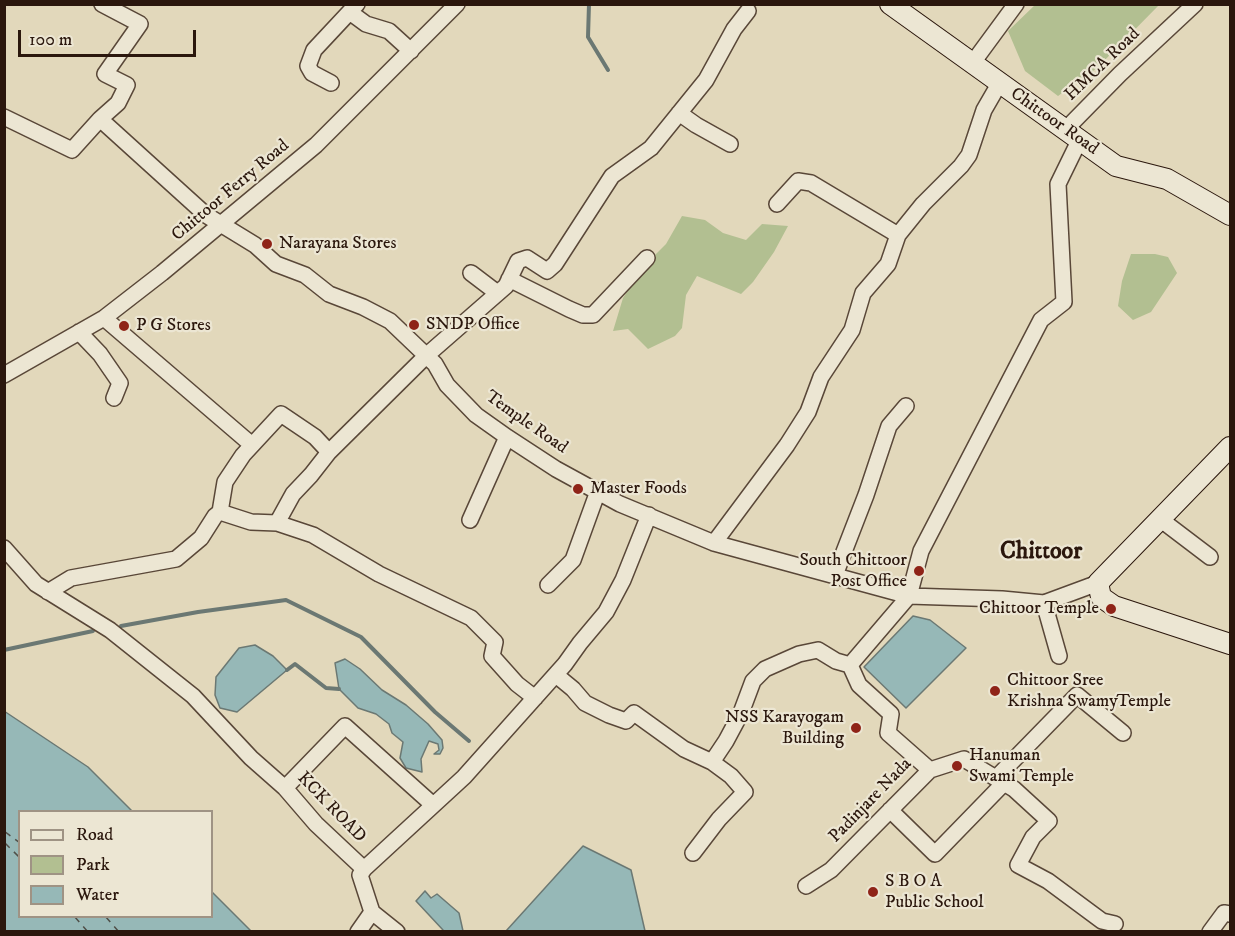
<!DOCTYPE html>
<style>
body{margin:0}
#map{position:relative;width:1235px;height:936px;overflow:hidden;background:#e2d8bb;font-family:"IM FELL DW Pica",serif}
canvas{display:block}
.frame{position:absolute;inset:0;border:6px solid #2b170d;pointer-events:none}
.legend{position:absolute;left:18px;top:810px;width:195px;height:108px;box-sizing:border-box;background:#ece6d3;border:2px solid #9f9384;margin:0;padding:8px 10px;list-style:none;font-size:18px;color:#2b170d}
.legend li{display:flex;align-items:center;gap:12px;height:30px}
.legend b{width:30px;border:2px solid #9f9384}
.scale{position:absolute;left:18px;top:30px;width:178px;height:27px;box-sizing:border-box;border:3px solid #2b170d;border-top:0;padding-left:8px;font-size:18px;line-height:21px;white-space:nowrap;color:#2b170d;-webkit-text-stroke:4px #ece6d3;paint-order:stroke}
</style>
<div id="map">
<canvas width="1235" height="936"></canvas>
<div class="frame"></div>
<ul class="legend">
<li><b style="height:8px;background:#ece6d3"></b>Road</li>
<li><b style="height:16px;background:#b2bf91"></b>Park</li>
<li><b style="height:16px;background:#96b8b7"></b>Water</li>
</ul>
<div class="scale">100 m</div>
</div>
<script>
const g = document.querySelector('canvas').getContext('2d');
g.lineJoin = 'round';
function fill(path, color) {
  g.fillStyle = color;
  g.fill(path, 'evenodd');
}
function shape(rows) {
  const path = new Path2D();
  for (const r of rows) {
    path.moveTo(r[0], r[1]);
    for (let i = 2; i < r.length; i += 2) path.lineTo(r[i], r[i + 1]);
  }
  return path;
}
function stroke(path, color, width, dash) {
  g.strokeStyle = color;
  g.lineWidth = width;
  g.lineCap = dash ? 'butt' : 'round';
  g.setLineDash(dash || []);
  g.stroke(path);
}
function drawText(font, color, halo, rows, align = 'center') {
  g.font = font + ' "IM FELL DW Pica",serif';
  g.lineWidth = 4.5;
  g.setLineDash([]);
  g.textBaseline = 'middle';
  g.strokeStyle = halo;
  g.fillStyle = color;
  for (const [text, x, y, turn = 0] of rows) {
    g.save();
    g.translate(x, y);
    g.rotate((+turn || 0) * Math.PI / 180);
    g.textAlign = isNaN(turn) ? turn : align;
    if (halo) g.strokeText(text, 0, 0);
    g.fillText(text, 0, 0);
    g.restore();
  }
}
fill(shape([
 [1159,5,1097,68,1058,96,1025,71,1008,31,1035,5],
 [682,216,705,220,723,233,746,240,762,224,788,226,774,252,753,282,741,294,697,276,686,295,682,328,675,336,648,349,628,329,613,331,623,298,643,267,666,244],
 [1131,254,1155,254,1168,257,1177,273,1151,312,1133,320,1118,306,1122,281]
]), '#b2bf91');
const water = shape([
 [913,616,930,620,966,648,906,708,864,667,913,616],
 [255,645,273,656,287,670,237,712,220,708,215,695,216,677,239,648,255,645],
 [345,659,360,669,382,690,406,705,428,724,442,740,443,748,440,754,434,754,439,750,438,744,429,741,421,759,422,772,406,768,400,758,403,742,392,733,389,724,376,714,358,708,339,689,335,663,345,659],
 [4,711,88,767,132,811,20,812,20,916,212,916,212,892,251,931,5,931,4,711],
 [583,846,631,870,645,931,506,931,583,846],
 [425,891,431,898,437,894,459,913,463,931,442,931,443,930,416,901,425,891]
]);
fill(water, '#96b8b7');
stroke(water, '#6b7873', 1.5);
stroke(shape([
 [589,4,588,37,608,70],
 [121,626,198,612,286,600,361,637,435,712,469,741],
 [4,650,93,631],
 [287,670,295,664,326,688,339,689]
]), '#6b7873', 4);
stroke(shape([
 [4,831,20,843],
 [4,842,20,858],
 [74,916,88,932],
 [105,916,119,932]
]), '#504f48', 1.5, [8, 6]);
const street = shape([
 [351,13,366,24,389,31,411,51],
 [974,64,977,57,1016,4],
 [331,83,312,73,308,66,314,50,357,4],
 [999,84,984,110,969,155,961,166,923,204,898,235,888,264,863,293,852,330,821,377,808,412,787,445,714,543,909,596,1002,599,1044,603,1098,583],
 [679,113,696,125,730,144],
 [4,117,72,150,100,119,206,215,255,245,276,264,305,275,329,294,363,307,390,321,435,364,447,385,476,415,507,437,556,469,620,504,714,543],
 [100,119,118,103,127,85,105,74,140,24,102,4],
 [1065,130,1120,74,1195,4],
 [777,204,798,181,811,183,898,235],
 [471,273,496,292],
 [509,279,569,309,583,315,593,315,647,258],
 [104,318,252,445],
 [79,332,100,354,120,383,114,398],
 [4,375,104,318,162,273,316,145,457,4],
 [329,452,427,355,506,286,518,261,527,258,547,271,555,264,612,176,651,148,706,80,734,29,748,11],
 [220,512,225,482,243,455,281,414,315,437,329,452,311,475,293,494,277,523],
 [1160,519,1210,557],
 [470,520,507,437],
 [4,548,36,584,110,630,193,696,251,758,285,788,316,824,364,869,464,777,565,664,580,643,606,612,623,580,649,515],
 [835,575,866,495,889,426,906,406],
 [548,585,573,560,598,491],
 [48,592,71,578,176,559,201,538,215,516,220,512,251,522,277,523,313,535,379,574,471,618,495,642,492,656,517,684,535,698],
 [1044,603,1059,656],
 [556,675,573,689,585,703,609,715,626,721,634,713,684,749,712,762,731,776,745,792,719,819,693,853],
 [712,762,726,741,741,713,753,681,765,669,799,654,818,650,836,661,850,665],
 [930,770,964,759,1014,789,1049,821,1033,837,1018,865,1048,881,1102,921,1115,924],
 [996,778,1077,695,1123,733],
 [285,788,345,726,432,804],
 [890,810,935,854,1004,783],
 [806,886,831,870,930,770,888,733,891,714,859,685,850,665,909,596,921,551,1041,320,1064,302,1058,184,1079,141],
 [372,912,397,932],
 [358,932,372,912,360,875,364,869],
 [1210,932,1224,913,1230,914]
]);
const secondary = shape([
 [890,4,1116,166,1167,179,1230,215],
 [1230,447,1098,583,1101,597,1114,606,1230,644]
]);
stroke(street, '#594738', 18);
stroke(secondary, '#2b170d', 22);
stroke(street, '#ece6d3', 15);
stroke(secondary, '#ece6d3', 20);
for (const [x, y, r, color] of [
 [267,244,6,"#8f2418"],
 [414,325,6,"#8f2418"],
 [124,326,6,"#8f2418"],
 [578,489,6,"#8f2418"],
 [919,571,6,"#8f2418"],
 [1111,609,6,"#8f2418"],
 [995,691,6,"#8f2418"],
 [856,728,6,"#8f2418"],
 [957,766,6,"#8f2418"],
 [873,892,6,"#8f2418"]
]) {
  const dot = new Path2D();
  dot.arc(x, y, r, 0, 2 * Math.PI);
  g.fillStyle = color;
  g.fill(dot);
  stroke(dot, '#ece6d3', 2);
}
drawText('18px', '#2b170d', '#ece6d3', [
 ["HMCA Road",1103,65,-44],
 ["Chittoor Road",1054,122,35],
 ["Chittoor Ferry Road",231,191,-40],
 ["Temple Road",526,423,35],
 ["Padinjare Nada",871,801,-46],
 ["KCK ROAD",331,808,46]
]);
drawText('18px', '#2b170d', '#ece6d3', [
 ["Narayana Stores",279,244],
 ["SNDP Office",426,325],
 ["P G Stores",136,326],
 ["Master Foods",590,489],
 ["South Chittoor",907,561,"right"],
 ["Post Office",907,582,"right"],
 ["Chittoor Temple",1099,609,"right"],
 ["Chittoor Sree",1007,681],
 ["Krishna SwamyTemple",1007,702],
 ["NSS Karayogam",844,718,"right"],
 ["Building",844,739,"right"],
 ["Hanuman",969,756],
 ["Swami Temple",969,777],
 ["S B O A",885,882],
 ["Public School",885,903]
], 'left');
drawText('bold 24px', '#2b170d', '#ece6d3', [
 ["Chittoor",1041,553]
]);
</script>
